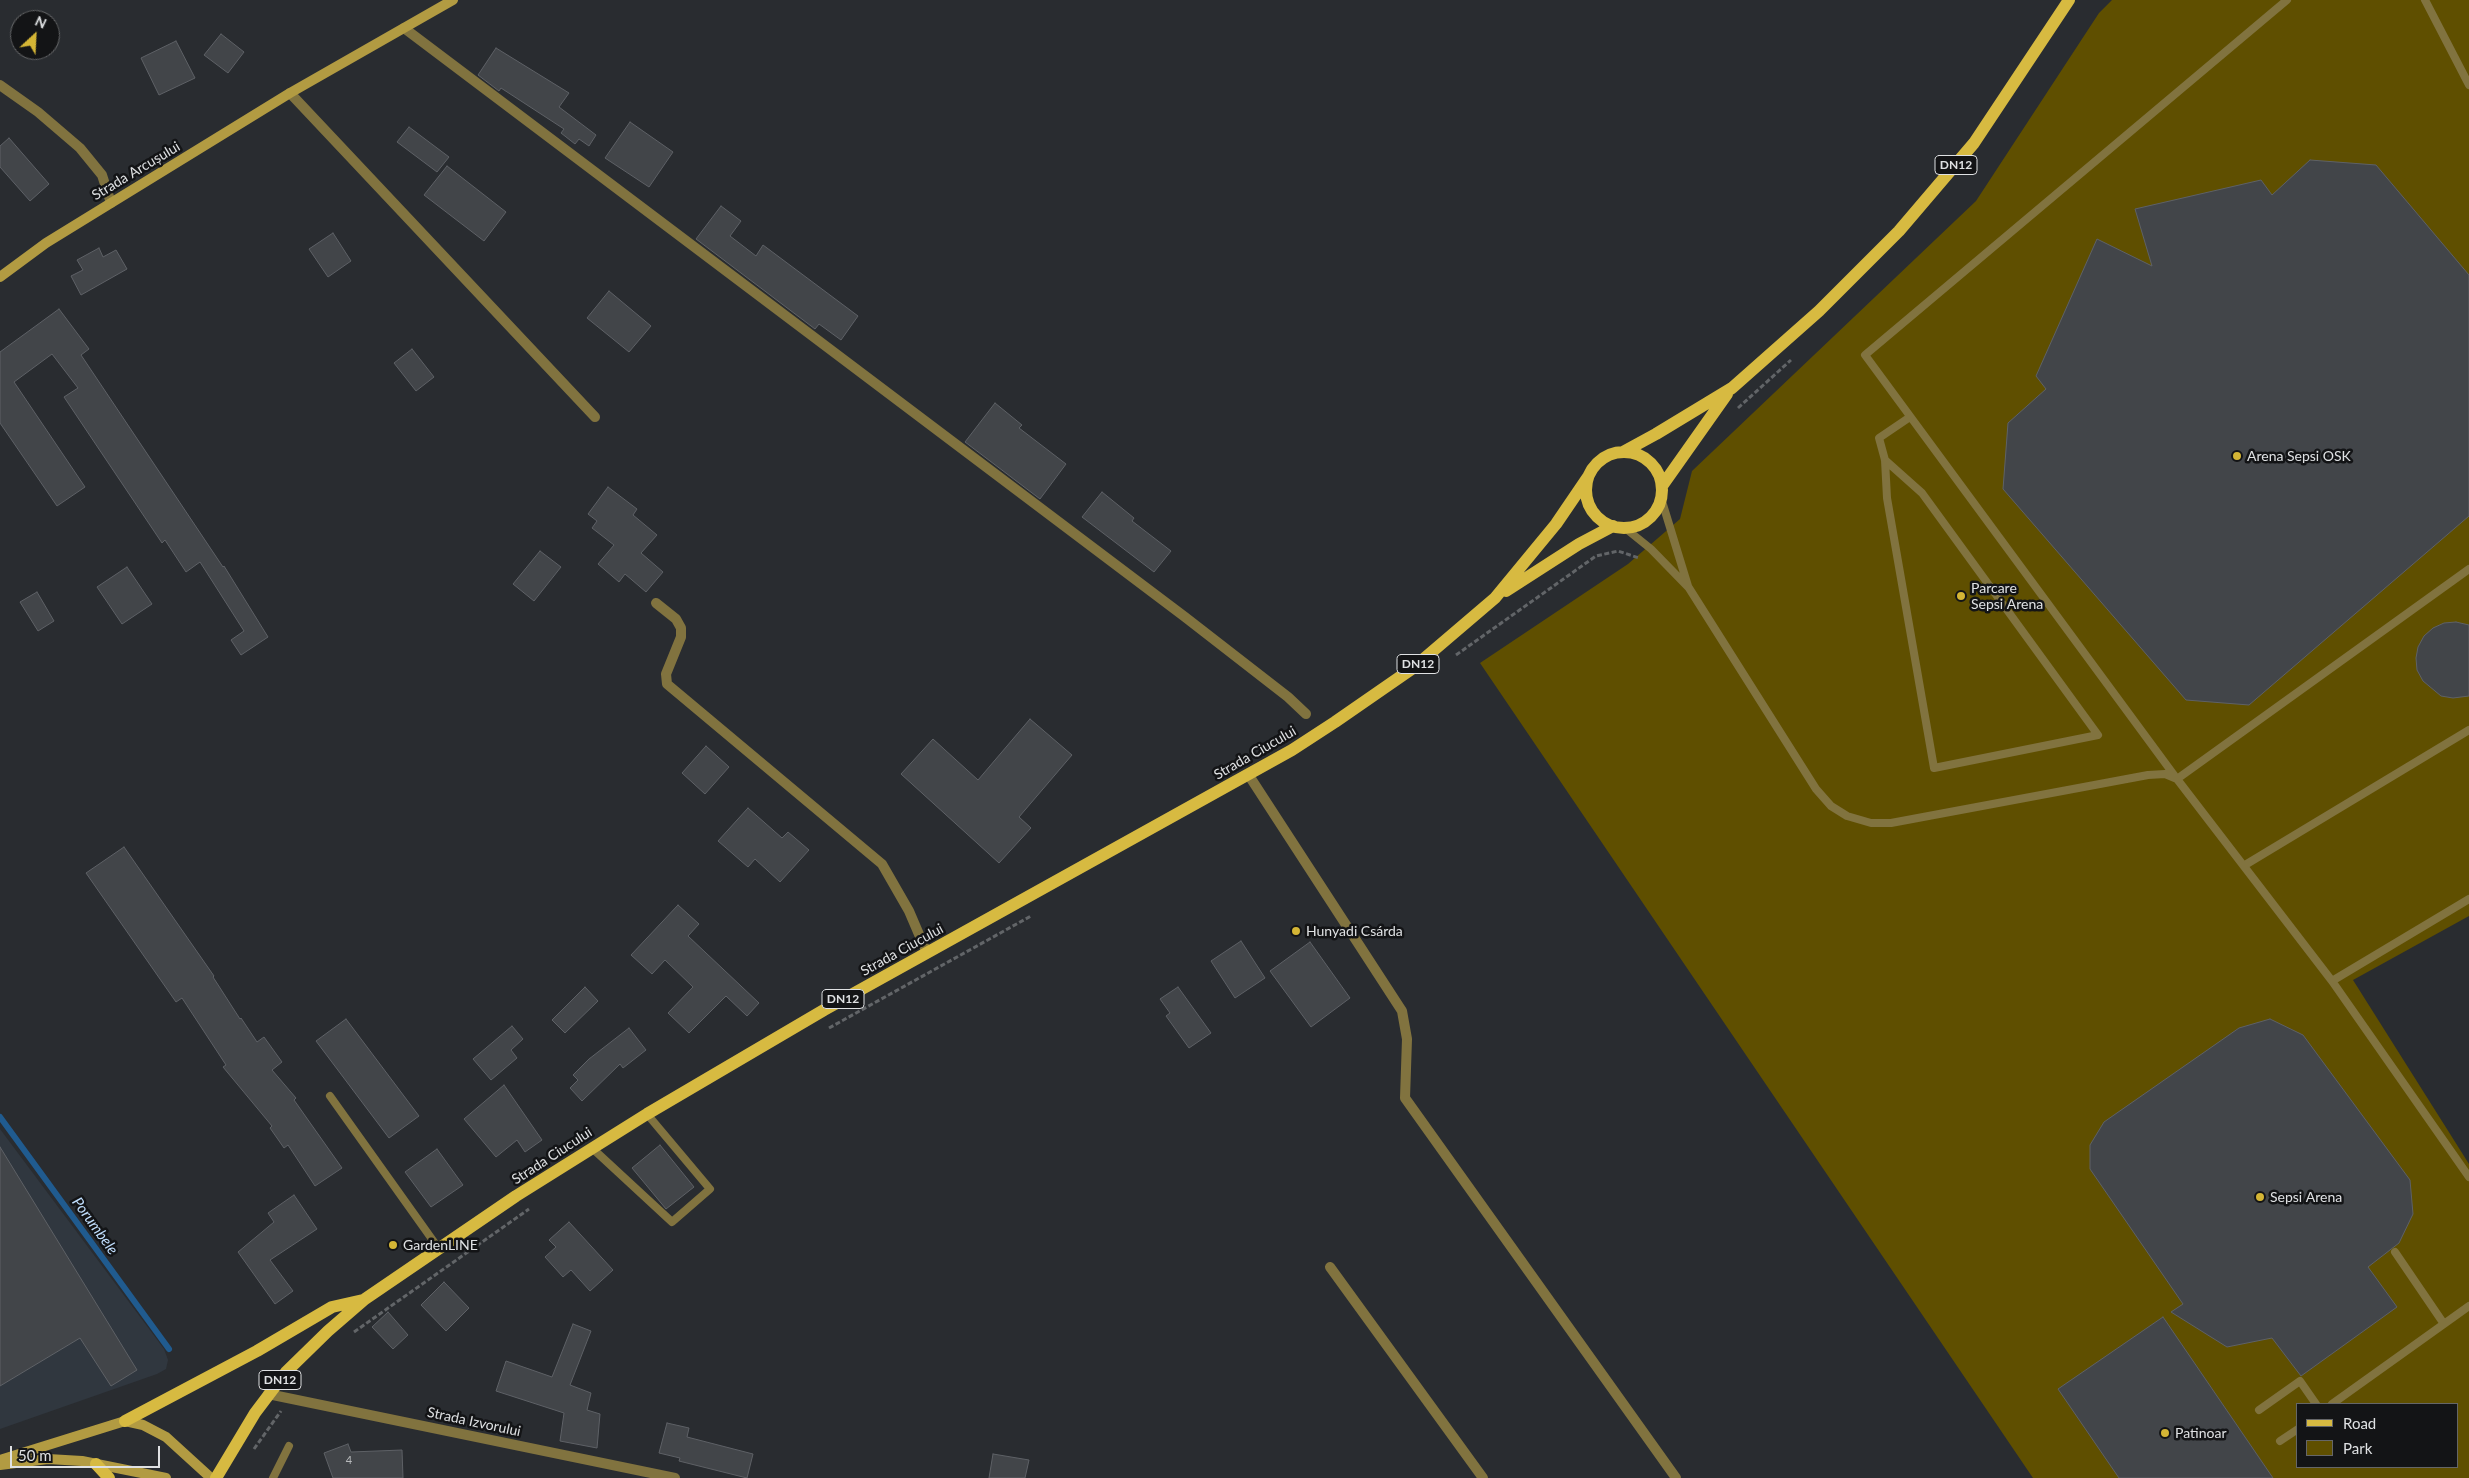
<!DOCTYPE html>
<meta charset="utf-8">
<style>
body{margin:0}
#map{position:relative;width:2469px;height:1478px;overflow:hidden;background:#292c30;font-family:Lato,sans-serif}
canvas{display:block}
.legend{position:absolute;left:2296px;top:1403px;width:162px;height:65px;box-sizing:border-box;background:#131416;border:1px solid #656668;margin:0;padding:6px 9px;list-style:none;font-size:15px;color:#dfe1e3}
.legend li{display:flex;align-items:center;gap:10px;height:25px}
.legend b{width:25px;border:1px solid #656668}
.north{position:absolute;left:10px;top:10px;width:50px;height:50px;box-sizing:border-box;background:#131416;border:1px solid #656668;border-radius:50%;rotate:25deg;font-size:14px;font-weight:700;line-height:20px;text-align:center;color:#dfe1e3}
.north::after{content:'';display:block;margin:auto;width:18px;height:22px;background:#d4b535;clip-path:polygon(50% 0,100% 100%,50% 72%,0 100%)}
.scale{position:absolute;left:10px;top:1446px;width:150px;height:22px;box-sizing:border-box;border:2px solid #dfe1e3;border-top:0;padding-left:6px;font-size:15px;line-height:18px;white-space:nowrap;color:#dfe1e3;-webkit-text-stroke:4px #131416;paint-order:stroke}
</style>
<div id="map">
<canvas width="2469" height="1478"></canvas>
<ul class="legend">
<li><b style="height:6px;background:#d7ba41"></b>Road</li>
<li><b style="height:14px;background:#5f4f00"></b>Park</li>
</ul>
<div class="north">N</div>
<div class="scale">50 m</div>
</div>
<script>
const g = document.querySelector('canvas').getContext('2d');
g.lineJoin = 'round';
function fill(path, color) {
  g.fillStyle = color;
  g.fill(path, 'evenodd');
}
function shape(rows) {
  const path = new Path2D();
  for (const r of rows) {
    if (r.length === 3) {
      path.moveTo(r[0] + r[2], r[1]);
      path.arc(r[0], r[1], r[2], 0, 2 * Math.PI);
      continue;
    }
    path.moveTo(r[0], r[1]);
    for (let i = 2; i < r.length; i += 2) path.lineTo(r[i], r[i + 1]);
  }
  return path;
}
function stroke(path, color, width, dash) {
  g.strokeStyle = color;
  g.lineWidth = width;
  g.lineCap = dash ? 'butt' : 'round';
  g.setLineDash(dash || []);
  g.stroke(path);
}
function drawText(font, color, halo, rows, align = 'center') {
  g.font = font + ' Lato,sans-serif';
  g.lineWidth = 5;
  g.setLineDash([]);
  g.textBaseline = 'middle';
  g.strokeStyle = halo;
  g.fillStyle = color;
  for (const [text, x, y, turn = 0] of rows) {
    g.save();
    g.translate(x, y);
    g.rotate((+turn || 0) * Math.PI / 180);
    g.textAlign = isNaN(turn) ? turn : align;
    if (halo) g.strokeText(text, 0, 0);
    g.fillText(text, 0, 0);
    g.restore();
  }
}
fill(shape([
 [0,1129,164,1349,168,1360,166,1369,157,1374,0,1429]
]), '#30373f');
fill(shape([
 [2112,0,2469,0,2469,916,2353,980,2469,1164,2469,1478,2033,1478,1480,663,1628,564,1680,519,1692,471,1976,201,2099,13],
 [2298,1404,2458,1404,2458,1467,2298,1467]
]), '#5f4f00');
stroke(shape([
 [0,1117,169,1349]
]), '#205b8f', 6);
const building = shape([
 [221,34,244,52,228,73,204,55,221,34],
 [176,41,195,78,159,95,141,58,176,41],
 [496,48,569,93,559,107,596,135,589,146,579,139,575,144,561,133,564,129,501,88,499,91,478,75,496,48],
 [630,122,673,152,649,187,605,158,630,122],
 [409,127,449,157,437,172,397,142,409,127],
 [9,138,49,184,30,201,0,167,0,146,9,138],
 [2310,160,2376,165,2469,275,2469,516,2249,705,2186,700,2003,489,2008,423,2046,389,2036,376,2097,239,2152,266,2135,209,2261,180,2272,195,2310,160],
 [447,166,506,212,484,241,424,195,447,166],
 [721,206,741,221,730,236,756,256,763,245,858,316,841,340,819,324,815,329,696,239,721,206],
 [333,233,351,261,328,277,309,249,333,233],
 [99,248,103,257,116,250,127,269,81,295,71,276,83,270,77,260,99,248],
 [609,291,651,326,629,352,587,318,609,291],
 [59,309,89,349,81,355,223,567,224,566,268,637,241,655,231,640,244,631,200,562,186,572,165,540,162,543,64,397,78,388,52,354,14,382,85,487,57,506,0,423,0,352,59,309],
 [412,349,434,377,416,391,394,363,412,349],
 [995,403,1022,425,1019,428,1066,464,1040,499,965,442,995,403],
 [608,487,637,509,633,515,657,535,641,553,663,572,646,592,625,574,619,582,598,564,614,545,592,528,597,521,588,514,608,487],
 [1102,492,1134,518,1132,521,1171,551,1154,572,1082,517,1102,492],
 [540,551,561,567,534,601,513,584,540,551],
 [127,567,152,604,122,624,97,587,127,567],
 [37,592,54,621,38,631,20,602,37,592],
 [2456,622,2469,625,2469,696,2453,698,2441,696,2423,681,2417,670,2416,658,2418,647,2424,636,2433,628,2444,623,2456,622],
 [1030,719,1072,755,1019,817,1031,828,999,863,901,774,933,739,978,780,1030,719],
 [706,746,729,767,705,794,682,773,706,746],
 [748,808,782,838,788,832,809,850,780,882,755,859,748,867,718,841,748,808],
 [124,847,214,976,213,977,240,1019,241,1018,257,1042,264,1037,282,1062,272,1070,296,1098,294,1100,342,1168,315,1186,288,1145,284,1148,270,1128,272,1126,223,1067,226,1065,182,998,176,1002,86,873,124,847],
 [678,905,699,924,688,936,759,1003,747,1016,726,996,689,1033,668,1013,693,987,665,960,652,974,631,955,678,905],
 [1241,941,1265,978,1235,998,1211,961,1241,941],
 [1310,942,1350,998,1311,1027,1270,971,1310,942],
 [585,987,598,1001,565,1033,552,1020,585,987],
 [1178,987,1211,1033,1189,1048,1166,1016,1170,1013,1160,999,1178,987],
 [346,1019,419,1116,389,1138,316,1041,346,1019],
 [2270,1019,2303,1035,2410,1180,2413,1214,2399,1243,2368,1267,2397,1307,2301,1376,2272,1338,2227,1347,2171,1312,2183,1304,2090,1169,2090,1145,2104,1122,2239,1028,2270,1019],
 [512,1026,523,1039,511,1050,517,1058,491,1080,473,1059,512,1026],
 [629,1028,646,1050,623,1068,620,1064,582,1101,570,1088,578,1080,573,1075,589,1059,629,1028],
 [504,1085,542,1140,525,1152,517,1140,496,1157,464,1119,504,1085],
 [660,1145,694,1187,666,1209,632,1168,660,1145],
 [0,1147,137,1370,111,1386,80,1338,0,1386,0,1147],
 [437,1149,463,1185,431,1207,405,1172,437,1149],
 [294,1195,317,1229,270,1260,293,1291,275,1304,238,1252,274,1222,268,1213,294,1195],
 [569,1222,613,1270,590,1291,571,1270,563,1277,545,1257,556,1247,549,1240,569,1222],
 [444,1282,469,1308,446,1331,421,1305,444,1282],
 [388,1312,408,1335,393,1349,372,1327,388,1312],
 [2163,1317,2273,1478,2119,1478,2058,1389,2163,1317],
 [573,1324,591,1331,570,1385,591,1393,587,1410,600,1414,597,1448,560,1441,564,1413,496,1391,506,1361,552,1377,573,1324],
 [667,1423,689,1428,687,1437,753,1454,747,1478,679,1461,680,1458,659,1453,667,1423],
 [348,1444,351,1452,402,1450,403,1478,333,1478,324,1453,348,1444],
 [993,1454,1029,1460,1025,1478,989,1478,993,1454]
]);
fill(building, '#424549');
stroke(building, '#5e6166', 1);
stroke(shape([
 [1738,408,1791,360],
 [1456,655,1596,556,1618,551,1639,558],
 [829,1028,1031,916],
 [354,1332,529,1209],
 [254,1449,281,1411]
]), '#626568', 3, [5, 2.5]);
stroke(shape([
 [2287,0,1865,355,2177,779,2469,569],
 [2425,0,2469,85],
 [1885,460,1922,493,2098,735,1934,768,1887,498,1885,460,1879,438,1910,417],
 [1661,498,1688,586],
 [1625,528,1651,549,1689,588,1816,789,1831,806,1847,816,1871,823,1891,823,2148,775,2165,774,2177,779,2332,981,2469,1177],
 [2245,865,2469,730],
 [2332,981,2469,899],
 [330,1096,439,1249],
 [592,1148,672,1222,710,1189,647,1114],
 [2395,1252,2444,1324],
 [2332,1404,2469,1306],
 [2259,1410,2300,1381,2316,1404],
 [2280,1441,2298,1429],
 [273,1478,289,1446]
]), '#81733f', 8);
stroke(shape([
 [404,28,1185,617,1288,697,1306,714],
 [0,85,38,112,80,148,102,175,111,203],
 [290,93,595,417],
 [656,603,676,619,681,628,681,637,666,674,667,684,882,864,909,911,927,953],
 [1248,774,1402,1011,1407,1039,1405,1098,1676,1478],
 [1330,1267,1483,1478],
 [268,1394,675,1478]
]), '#81733f', 10);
stroke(shape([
 [0,277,46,243,111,203,290,93,453,0],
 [0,1460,125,1421,143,1425,166,1437,211,1478],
 [0,1465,48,1459,82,1461,166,1478]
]), '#b29b42', 10);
stroke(shape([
 [1623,452,1656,434,1732,388,1819,311,1899,231,1974,143,2069,0],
 [1624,490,38],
 [1662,486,1727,394],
 [1506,591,1579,544,1613,526],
 [125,1421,257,1351,332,1307,363,1300],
 [96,1464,109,1478],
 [216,1478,255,1413,286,1372,328,1331,365,1299,516,1196,647,1114,824,1010,1292,750,1335,722,1413,668,1495,598,1556,524,1588,477]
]), '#d7ba41', 12);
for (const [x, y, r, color] of [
 [2237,456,5,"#d4b535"],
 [1961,596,5,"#d4b535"],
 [1296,931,5,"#d4b535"],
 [2260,1197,5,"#d4b535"],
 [393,1245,5,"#d4b535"],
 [2165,1433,5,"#d4b535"]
]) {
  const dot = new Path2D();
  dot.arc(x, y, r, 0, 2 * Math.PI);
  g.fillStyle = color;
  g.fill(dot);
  stroke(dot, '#131416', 2);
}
drawText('11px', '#b8babc', null, [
 ["4",349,1460]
]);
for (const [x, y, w] of [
 [1956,165,42],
 [1418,664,42],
 [843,999,42],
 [280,1380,42]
]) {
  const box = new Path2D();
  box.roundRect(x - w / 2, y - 9.5, w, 19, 4);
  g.fillStyle = '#131416';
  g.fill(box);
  stroke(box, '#dfe1e3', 1);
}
drawText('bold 12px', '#dfe1e3', null, [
 ["DN12",1956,165],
 ["DN12",1418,664],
 ["DN12",843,999],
 ["DN12",280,1380]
]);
drawText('14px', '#dfe1e3', '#131416', [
 ["Strada Arcușului",136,171,-31],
 ["Strada Ciucului",1255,753,-30],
 ["Strada Ciucului",902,950,-29],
 ["Strada Ciucului",552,1156,-33],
 ["Strada Izvorului",474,1422,12]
]);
drawText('14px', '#dfe1e3', '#131416', [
 ["Arena Sepsi OSK",2247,456],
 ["Parcare",1971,588],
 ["Sepsi Arena",1971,604],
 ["Hunyadi Csárda",1306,931],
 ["Sepsi Arena",2270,1197],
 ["GardenLINE",403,1245],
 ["Patinoar",2175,1433]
], 'left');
drawText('italic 15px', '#bfddfc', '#131416', [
 ["Porumbele",95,1226,54]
]);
</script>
